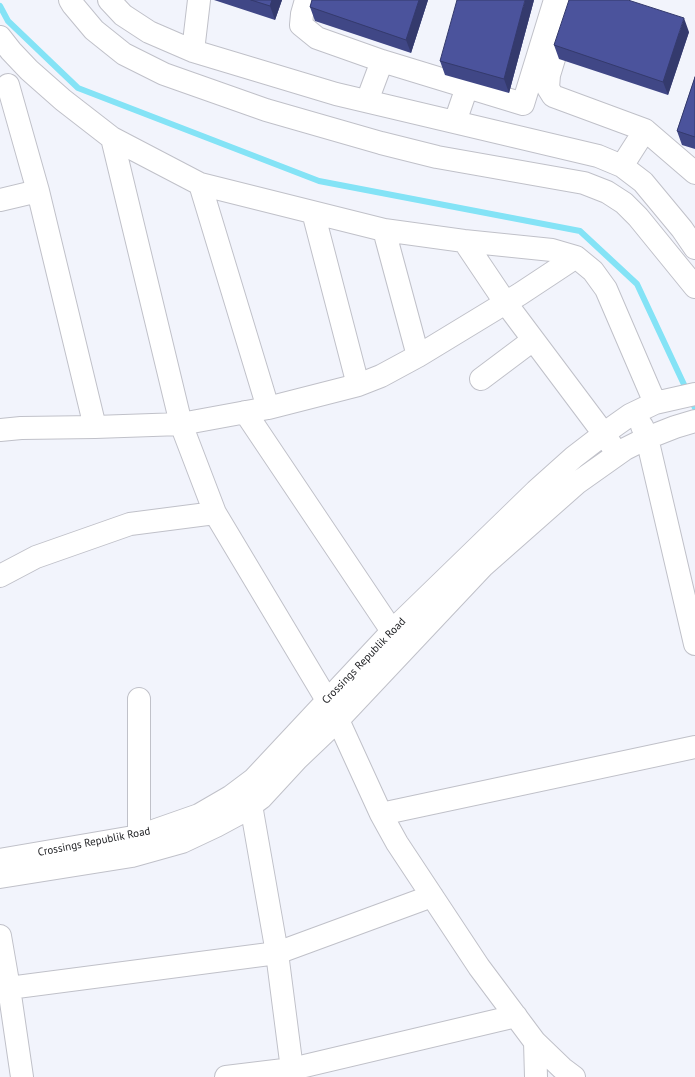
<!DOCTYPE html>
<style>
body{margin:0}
canvas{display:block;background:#f2f4fc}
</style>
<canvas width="695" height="1077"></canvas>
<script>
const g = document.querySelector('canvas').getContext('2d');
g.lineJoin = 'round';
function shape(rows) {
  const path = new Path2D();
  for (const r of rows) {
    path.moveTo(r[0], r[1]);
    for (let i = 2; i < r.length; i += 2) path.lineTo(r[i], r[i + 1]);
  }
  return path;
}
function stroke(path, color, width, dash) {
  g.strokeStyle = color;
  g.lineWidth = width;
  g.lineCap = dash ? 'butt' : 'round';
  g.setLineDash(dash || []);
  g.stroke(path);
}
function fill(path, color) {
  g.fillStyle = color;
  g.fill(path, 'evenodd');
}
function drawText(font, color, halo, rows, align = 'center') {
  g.font = font + ' "PT Sans",sans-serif';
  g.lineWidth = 4;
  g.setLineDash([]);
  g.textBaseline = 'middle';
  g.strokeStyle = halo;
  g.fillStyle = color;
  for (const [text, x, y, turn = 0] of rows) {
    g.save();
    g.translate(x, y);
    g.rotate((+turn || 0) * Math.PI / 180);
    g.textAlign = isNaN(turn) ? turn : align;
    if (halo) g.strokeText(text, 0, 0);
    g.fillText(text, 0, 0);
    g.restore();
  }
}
stroke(shape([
 [0,6,8,21,78,88,319,181,580,231,637,284,695,408]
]), '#84e3f6', 6);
const minor = shape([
 [70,0,73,5,94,30,124,54,164,74,266,110,381,143,437,157,584,183,607,192,624,203,638,217,695,287],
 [109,0,123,15,149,32,193,51,336,94,598,156,622,166,643,182,682,229,695,248],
 [306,0,302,14,301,25,317,38,382,61,523,104,555,0],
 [572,0,549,75,548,88,553,96,645,130,695,173],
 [0,37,11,51,29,70,63,100,112,138,200,184,384,230,464,241,552,250,576,257,593,271,606,289,655,403],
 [193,51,199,0],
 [8,85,38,191,95,427],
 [367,101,382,61],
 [455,122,467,87],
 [112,138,181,424,215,513,327,700,338,720,381,814,397,843,479,967,535,1042,562,1068,574,1077],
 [622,166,645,130],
 [200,184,268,408],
 [0,200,38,191],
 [313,212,358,385],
 [384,230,418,356],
 [464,241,505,302,604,434,612,446],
 [481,379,533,340],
 [245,412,400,643],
 [642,426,647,438,695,644],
 [0,430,21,428,95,427,181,424,268,408,358,385,381,376,418,356,520,294,576,257],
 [0,576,36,557,130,524,215,513],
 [251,805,277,953,293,1077],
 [381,814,695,747],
 [139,836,139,699],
 [0,860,139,836,199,815,230,797,254,779,399,624,536,491,574,457,613,427,630,415,655,403,695,394],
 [0,877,132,856,182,842,216,826,242,812,261,798,297,759,338,720,483,566,577,483,625,449,647,438,675,427,695,421],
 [0,936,9,988,22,1077],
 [9,988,277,953,432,896],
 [535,1042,536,1077],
 [226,1077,292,1069,516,1016]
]);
stroke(minor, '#c0c1c9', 24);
stroke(minor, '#fff', 22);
fill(shape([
 [214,0,282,0,275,20],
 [312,0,428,0,411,53,315,21,310,7],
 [534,0,509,93,445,75,440,61],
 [689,32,668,95,559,59,554,45],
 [695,77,695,149,682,145,677,131]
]), '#404786');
fill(shape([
 [272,0,282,0,275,20,270,6],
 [419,0,428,0,411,53,406,40],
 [525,0,534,0,509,93,504,79],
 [684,18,689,32,668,95,663,82]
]), '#343a6d');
const building = shape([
 [251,0,272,0,270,6,251,0],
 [312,0,419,0,406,40,310,7,312,0],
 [457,0,525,0,504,79,440,61,457,0],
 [569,0,628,0,684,18,663,82,554,45,569,0],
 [695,77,695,137,677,131,695,77]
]);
fill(building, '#4b539c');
stroke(building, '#343a6d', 1);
drawText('11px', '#1c1d20', '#fff', [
 ["Crossings Republik Road",364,661,-46],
 ["Crossings Republik Road",94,842,-11]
]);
</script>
